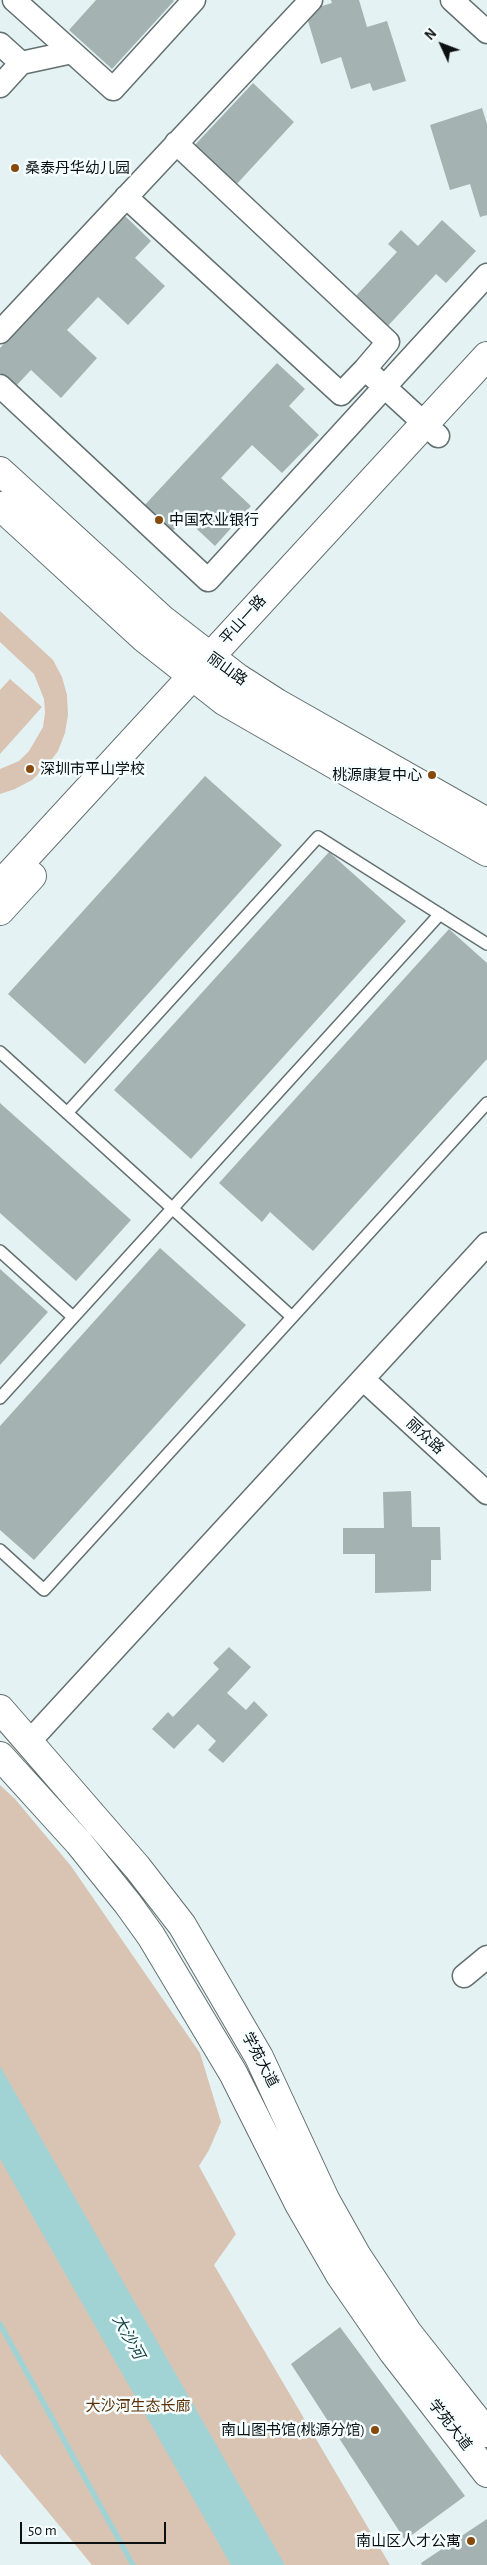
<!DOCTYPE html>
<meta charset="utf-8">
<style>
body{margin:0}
#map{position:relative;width:487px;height:2565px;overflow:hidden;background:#e5f2f3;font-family:"Alegreya Sans",sans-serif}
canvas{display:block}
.north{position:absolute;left:417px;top:20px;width:50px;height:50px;-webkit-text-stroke:4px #f6feff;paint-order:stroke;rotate:313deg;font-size:14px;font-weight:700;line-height:20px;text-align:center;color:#0b1010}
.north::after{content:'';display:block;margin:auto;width:18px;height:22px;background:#0b1010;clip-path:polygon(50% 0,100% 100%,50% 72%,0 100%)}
.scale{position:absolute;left:20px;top:2522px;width:146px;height:22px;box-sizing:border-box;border:2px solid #0b1010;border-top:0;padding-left:6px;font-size:15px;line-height:18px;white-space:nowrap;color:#0b1010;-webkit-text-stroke:4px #f6feff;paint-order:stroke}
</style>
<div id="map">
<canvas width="487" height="2565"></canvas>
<div class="north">N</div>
<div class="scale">50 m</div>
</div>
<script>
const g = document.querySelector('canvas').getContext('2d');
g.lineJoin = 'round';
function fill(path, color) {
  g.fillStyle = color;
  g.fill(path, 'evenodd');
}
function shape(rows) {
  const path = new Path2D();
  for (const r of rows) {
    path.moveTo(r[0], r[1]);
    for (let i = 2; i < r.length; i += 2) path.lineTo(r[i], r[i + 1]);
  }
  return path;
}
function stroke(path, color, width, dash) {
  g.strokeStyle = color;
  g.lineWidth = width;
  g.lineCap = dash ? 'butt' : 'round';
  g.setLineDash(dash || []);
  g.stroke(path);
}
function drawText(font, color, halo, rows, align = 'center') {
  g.font = font + ' "Alegreya Sans","Noto Sans SC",sans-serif';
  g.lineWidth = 5;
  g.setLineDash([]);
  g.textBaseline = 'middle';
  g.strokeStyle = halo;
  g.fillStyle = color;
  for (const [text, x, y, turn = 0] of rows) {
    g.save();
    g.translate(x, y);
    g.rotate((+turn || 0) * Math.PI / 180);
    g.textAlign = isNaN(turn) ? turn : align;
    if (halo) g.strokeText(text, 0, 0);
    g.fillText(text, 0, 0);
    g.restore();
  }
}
fill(shape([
 [0,611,53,660,62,677,67,695,68,715,65,733,58,751,46,767,32,780,15,789,0,794,0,769,19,761,29,751,43,727,45,713,44,699,34,674,0,642],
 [10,679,42,707,0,754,0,690],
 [0,1785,15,1799,71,1866,200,2053,221,2122,209,2150,199,2166,236,2234,214,2265,390,2565,92,2565,0,2454]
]), '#d9c4b4');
fill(shape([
 [0,2066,21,2103,285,2565,231,2565,0,2159]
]), '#a1d3d4');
stroke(shape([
 [0,2324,133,2565]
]), '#a1d3d4', 5.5);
fill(shape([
 [96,0,173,0,174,1,112,69,69,30],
 [331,0,359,0,367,27,387,21,406,81,373,91,370,83,351,89,341,57,321,64,305,11,332,3],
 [253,83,294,122,234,187,192,148],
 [482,108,487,124,487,215,480,217,470,184,450,190,430,125],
 [124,215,151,241,135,258,165,286,128,325,98,297,67,330,97,358,61,398,31,370,15,387,0,373,0,348],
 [442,220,476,251,446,283,436,274,386,328,354,298,397,252,388,244,401,230,418,246],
 [277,363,305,389,289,406,319,435,282,473,252,445,221,478,251,506,215,546,185,518,169,535,141,509],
 [205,776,282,845,85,1064,8,994],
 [329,852,406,921,191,1159,114,1090],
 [449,929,487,963,487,1059,313,1251,270,1212,262,1222,219,1183],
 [0,1103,131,1220,76,1281,0,1213],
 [160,1248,246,1325,34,1560,0,1530,0,1426],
 [0,1269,48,1312,0,1365],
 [411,1491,412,1527,440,1527,441,1560,431,1560,431,1591,375,1593,375,1554,343,1554,343,1528,384,1528,383,1492],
 [229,1647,251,1667,227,1693,246,1710,254,1701,268,1715,223,1763,208,1750,216,1741,198,1724,174,1749,152,1729,168,1712,173,1717,219,1669,213,1663],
 [340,2327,465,2496,405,2540,291,2364],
 [487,2519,487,2565,422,2565,421,2563]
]), '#a5b2b2');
const service = shape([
 [0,1052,292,1317],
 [67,1113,318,837,487,944],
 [0,1251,73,1317],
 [0,1398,440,914],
 [0,1550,44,1590,487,1103]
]);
const minor = shape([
 [14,0,72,52],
 [452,0,487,32],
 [0,44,21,63,72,52,113,89,194,0],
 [0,86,21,63],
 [176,143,388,342,365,369],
 [126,197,341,394,365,369,438,436],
 [0,332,311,0],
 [0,386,208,580,487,275],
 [363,1379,487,1493],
 [28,1743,487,1244],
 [464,1976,487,1957]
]);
const tertiary = shape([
 [0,471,162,619,238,678,277,703,487,822],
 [0,506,144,638,224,701,487,852],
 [0,885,487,356],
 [0,911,32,876],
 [0,1709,137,1867,182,1925,259,2057,325,2199,357,2256,408,2333,487,2433],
 [0,1756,79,1843,128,1904,151,1936,233,2073,299,2204,340,2275,393,2352,487,2473]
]);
stroke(service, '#647070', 14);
stroke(minor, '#647070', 25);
stroke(tertiary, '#647070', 30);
stroke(service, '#fff', 11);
stroke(minor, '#fff', 22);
stroke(tertiary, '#fff', 28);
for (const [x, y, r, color] of [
 [15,168,5,"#874a0a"],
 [159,520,5,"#874a0a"],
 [30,769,5,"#874a0a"],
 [432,775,5,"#874a0a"],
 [375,2430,5,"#874a0a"],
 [471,2541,5,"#874a0a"]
]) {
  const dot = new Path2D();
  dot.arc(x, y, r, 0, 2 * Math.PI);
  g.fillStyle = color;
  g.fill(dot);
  stroke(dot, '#f6feff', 2);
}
drawText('15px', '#0b1010', '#f6feff', [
 ["桑泰丹华幼儿园",25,168],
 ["中国农业银行",169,520],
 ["深圳市平山学校",40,769],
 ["桃源康复中心",422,775,"right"],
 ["南山图书馆(桃源分馆)",365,2430,"right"],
 ["南山区人才公寓",461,2541,"right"]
], 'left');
drawText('15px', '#0b1010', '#f6feff', [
 ["平山一路",243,620,-48],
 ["丽山路",227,669,36],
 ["丽众路",425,1436,43],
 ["学苑大道",260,2060,62],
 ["学苑大道",450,2425,52]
]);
drawText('15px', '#5c3106', '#f6feff', [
 ["大沙河生态长廊",138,2406]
]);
drawText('italic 16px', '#174546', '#f6feff', [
 ["大沙河",128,2337,61]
]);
</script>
